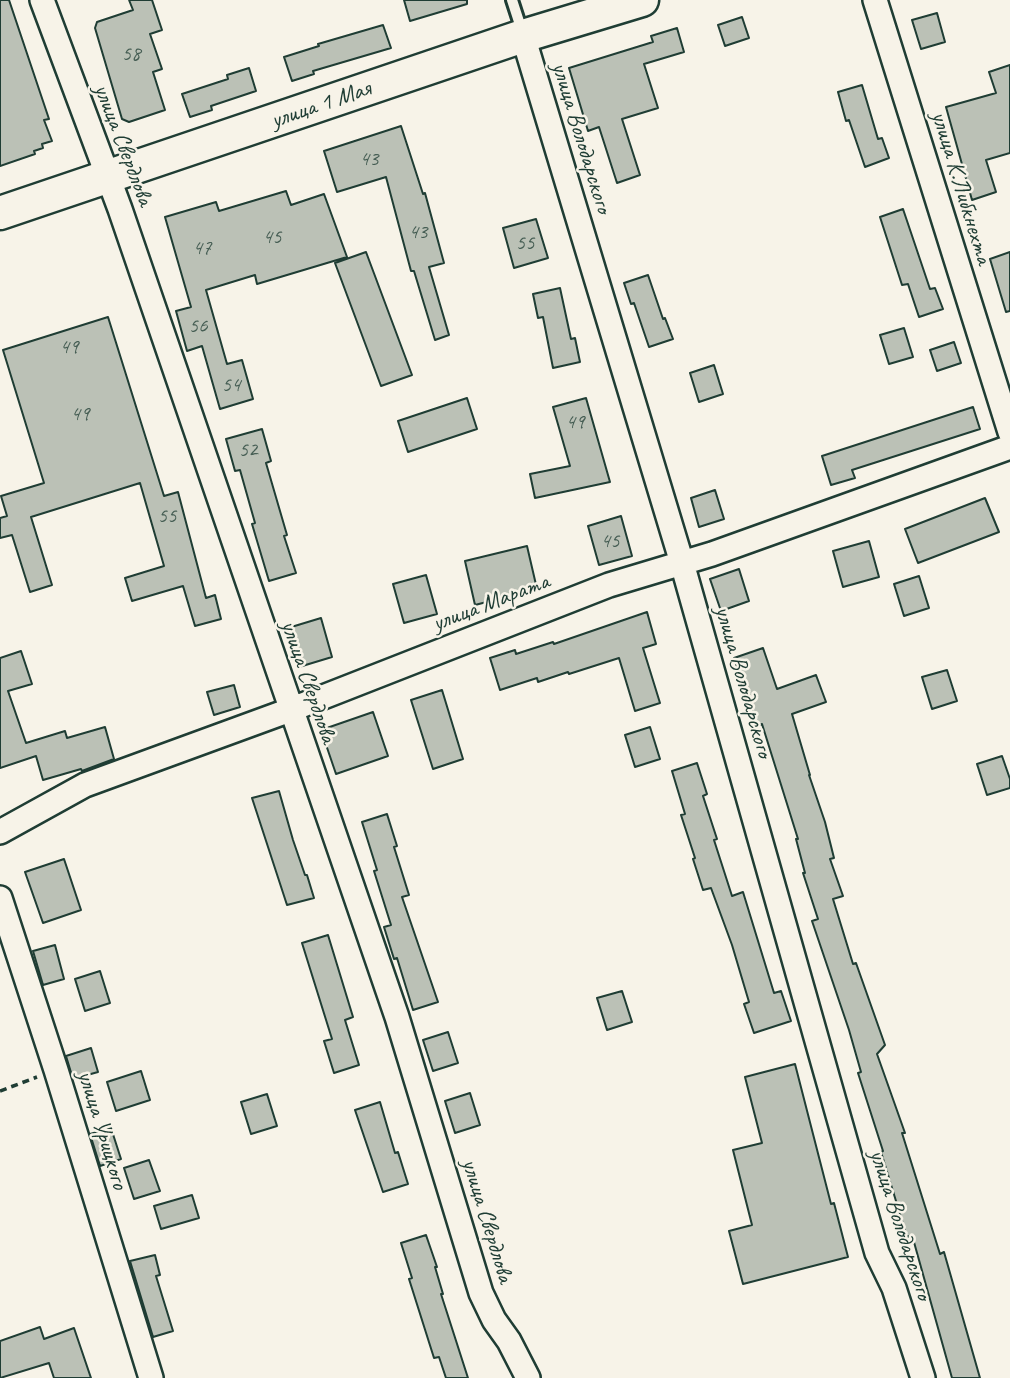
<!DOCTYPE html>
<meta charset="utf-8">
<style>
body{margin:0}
canvas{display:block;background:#f7f3e8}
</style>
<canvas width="1010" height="1378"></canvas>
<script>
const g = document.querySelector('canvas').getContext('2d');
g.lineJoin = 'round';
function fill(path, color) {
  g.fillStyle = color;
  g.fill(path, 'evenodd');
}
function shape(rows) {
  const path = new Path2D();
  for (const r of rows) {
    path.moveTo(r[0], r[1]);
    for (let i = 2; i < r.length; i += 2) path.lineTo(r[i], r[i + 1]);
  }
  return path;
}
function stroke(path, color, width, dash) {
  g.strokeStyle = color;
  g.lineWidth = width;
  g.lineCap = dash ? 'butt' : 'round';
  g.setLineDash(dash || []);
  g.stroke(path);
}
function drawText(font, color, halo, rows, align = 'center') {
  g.font = font + ' Caveat,sans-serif';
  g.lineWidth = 5;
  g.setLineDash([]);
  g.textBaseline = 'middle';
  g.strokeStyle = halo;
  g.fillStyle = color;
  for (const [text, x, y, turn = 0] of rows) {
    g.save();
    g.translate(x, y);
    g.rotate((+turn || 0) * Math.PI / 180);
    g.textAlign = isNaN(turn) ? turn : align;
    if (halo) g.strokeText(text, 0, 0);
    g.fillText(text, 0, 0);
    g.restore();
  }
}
const building = shape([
 [0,0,9,0,49,119,44,120,52,141,42,144,43,148,34,151,35,154,0,166,0,0],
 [129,0,152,0,162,30,150,34,162,69,153,72,165,110,129,122,122,119,95,28,97,22,133,10,129,0],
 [404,0,467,0,467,4,410,21,404,0],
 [937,13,945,42,921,49,912,20,937,13],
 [742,17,749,38,725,46,718,25,742,17],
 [383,25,391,48,313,71,314,74,292,81,284,57,319,46,318,44,383,25],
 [677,28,684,52,644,64,658,108,622,119,640,175,617,183,599,127,588,131,569,68,653,42,651,36,677,28],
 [1010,65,1010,153,986,160,996,192,972,200,946,107,996,93,989,72,1010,65],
 [249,68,256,91,211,106,212,110,190,117,182,94,228,79,227,75,249,68],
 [862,85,878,139,882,138,889,158,865,167,849,120,846,121,838,92,862,85],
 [401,126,423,194,425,193,444,263,429,267,449,335,435,340,414,271,411,271,386,177,337,192,324,151,401,126],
 [286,191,291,205,324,194,347,257,257,284,255,275,206,290,227,364,242,360,253,399,220,409,202,346,187,351,176,311,191,307,165,217,216,202,219,211,286,191],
 [903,209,930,289,935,288,943,309,919,317,908,284,902,285,880,217,903,209],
 [536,219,548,258,514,268,503,228,536,219],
 [366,252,412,375,381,386,335,263,366,252],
 [1010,252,1010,311,1006,312,990,259,1010,252],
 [648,275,663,319,665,318,673,339,649,347,634,303,631,304,624,283,648,275],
 [560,288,571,339,575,338,580,362,553,368,543,317,538,318,533,294,560,288],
 [108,317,164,496,178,492,206,598,215,595,221,619,195,626,183,586,132,601,125,578,164,566,140,483,31,517,52,585,30,592,12,535,0,538,0,518,7,516,1,496,44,483,3,350,108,317],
 [904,328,913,357,889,364,880,335,904,328],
 [954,342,961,363,937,371,930,350,954,342],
 [714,365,723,394,699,402,690,373,714,365],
 [467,398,477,429,408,452,398,421,467,398],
 [586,398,610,482,535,498,530,474,570,466,553,407,586,398],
 [973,407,980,429,852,470,855,478,831,485,822,456,973,407],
 [262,429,271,461,266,463,287,535,284,536,296,573,269,581,252,524,255,523,240,470,235,471,226,439,262,429],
 [715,490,724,519,699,527,691,498,715,490],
 [985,498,999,532,918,563,905,529,985,498],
 [621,516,632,556,599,565,588,526,621,516],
 [869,541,879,577,843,587,833,551,869,541],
 [527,546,537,589,475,605,465,561,527,546],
 [739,569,749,601,721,611,710,579,739,569],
 [426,575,437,614,404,623,393,584,426,575],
 [919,576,929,608,904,616,894,584,919,576],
 [647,612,656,644,643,648,660,703,635,711,619,658,569,674,568,672,538,682,537,678,500,690,490,658,515,650,516,654,553,642,554,644,647,612],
 [321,618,332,657,299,667,288,628,321,618],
 [763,648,777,689,816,675,826,702,792,714,810,775,809,775,825,822,834,858,830,859,843,896,833,899,853,964,856,963,885,1045,877,1054,905,1133,902,1133,940,1254,944,1252,980,1378,952,1378,912,1235,907,1237,881,1152,883,1151,858,1073,861,1072,849,1030,812,921,818,919,803,873,805,873,796,839,798,839,762,724,757,726,734,658,763,648],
 [21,651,32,684,8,691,26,743,65,731,67,738,105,727,114,759,82,771,81,769,43,780,36,756,0,768,0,658,21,651],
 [947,670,957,701,932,709,922,677,947,670],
 [234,685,240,707,214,715,207,692,234,685],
 [442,690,463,759,433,769,411,700,442,690],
 [373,712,388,756,336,774,321,730,373,712],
 [650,727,660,759,635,767,625,735,650,727],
 [1002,756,1010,779,1010,788,987,795,977,764,1002,756],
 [697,763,707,794,703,796,717,839,714,840,732,896,743,892,774,993,781,991,791,1021,754,1033,744,1004,749,1002,732,945,711,888,703,890,693,859,695,858,681,815,685,814,672,771,697,763],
 [279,791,293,840,305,875,307,875,314,898,287,905,252,798,279,791],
 [387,814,397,846,394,847,409,895,402,897,438,1002,413,1010,397,958,394,959,384,927,391,925,374,871,377,870,362,822,387,814],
 [64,859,81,910,43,923,25,872,64,859],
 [328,935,353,1017,345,1020,359,1065,334,1073,324,1041,332,1039,302,943,328,935],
 [55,945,64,979,43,985,33,951,55,945],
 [100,971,110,1003,85,1011,75,979,100,971],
 [622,991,632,1022,607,1030,597,998,622,991],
 [448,1032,458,1063,433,1071,423,1040,448,1032],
 [91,1048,98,1072,73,1079,66,1056,91,1048],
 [795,1064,831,1204,834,1203,848,1257,743,1284,729,1231,752,1225,733,1150,762,1143,745,1077,795,1064],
 [141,1071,150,1100,116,1111,107,1082,141,1071],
 [470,1093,480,1125,455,1133,445,1101,470,1093],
 [267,1094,277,1126,251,1134,241,1102,267,1094],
 [380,1102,395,1153,398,1152,408,1184,383,1192,355,1110,380,1102],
 [111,1128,121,1159,100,1166,90,1134,111,1128],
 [149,1160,160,1191,134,1199,124,1168,149,1160],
 [192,1195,199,1218,161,1229,154,1206,192,1195],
 [426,1235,437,1267,435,1267,443,1294,441,1294,468,1378,446,1378,439,1357,434,1358,409,1279,412,1278,401,1243,426,1235],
 [155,1255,160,1275,156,1276,173,1331,153,1337,130,1261,155,1255],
 [40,1327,44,1339,74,1328,91,1378,54,1378,49,1363,0,1378,0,1341,40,1327]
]);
fill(building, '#bbc1b6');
stroke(building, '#1f3d34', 2);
const service = shape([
 [512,0,523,34]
]);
const minor = shape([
 [42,0,120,209,397,1017,481,1293,494,1320,509,1341,528,1378],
 [875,0,1010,432],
 [523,36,682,563,877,1253,894,1288,923,1378],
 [0,832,85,785,290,710,609,585,712,554,1010,447],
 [0,898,56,1070,151,1378]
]);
const secondary = shape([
 [0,213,523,36,642,0]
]);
stroke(service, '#1f3d34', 16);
stroke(minor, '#1f3d34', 28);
stroke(secondary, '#1f3d34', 37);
stroke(shape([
 [0,1091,37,1077]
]), '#1f3d34', 3.5, [7, 5]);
stroke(service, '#f7f3e8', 10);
stroke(minor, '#f7f3e8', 23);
stroke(secondary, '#f7f3e8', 32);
drawText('21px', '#465e54', null, [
 ["58",131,54],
 ["43",369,159],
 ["43",418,232],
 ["45",272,237],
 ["55",525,243],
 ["47",202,248],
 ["56",198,326],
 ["49",69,347],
 ["54",231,385],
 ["49",80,414],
 ["49",575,422],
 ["52",248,450],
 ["55",167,516],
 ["45",610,541]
]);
drawText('24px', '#1f3d34', '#f7f3e8', [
 ["улица 1 Мая",321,105,-19],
 ["улица Володарского",581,138,73],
 ["улица Свердлова",123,145,69],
 ["улица К.Либкнехта",961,188,73],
 ["улица Марата",491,603,-21],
 ["улица Свердлова",308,682,71],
 ["улица Володарского",743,682,74],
 ["улица Урицкого",102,1130,73],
 ["улица Свердлова",487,1221,73],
 ["улица Володарского",900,1225,72]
]);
</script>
